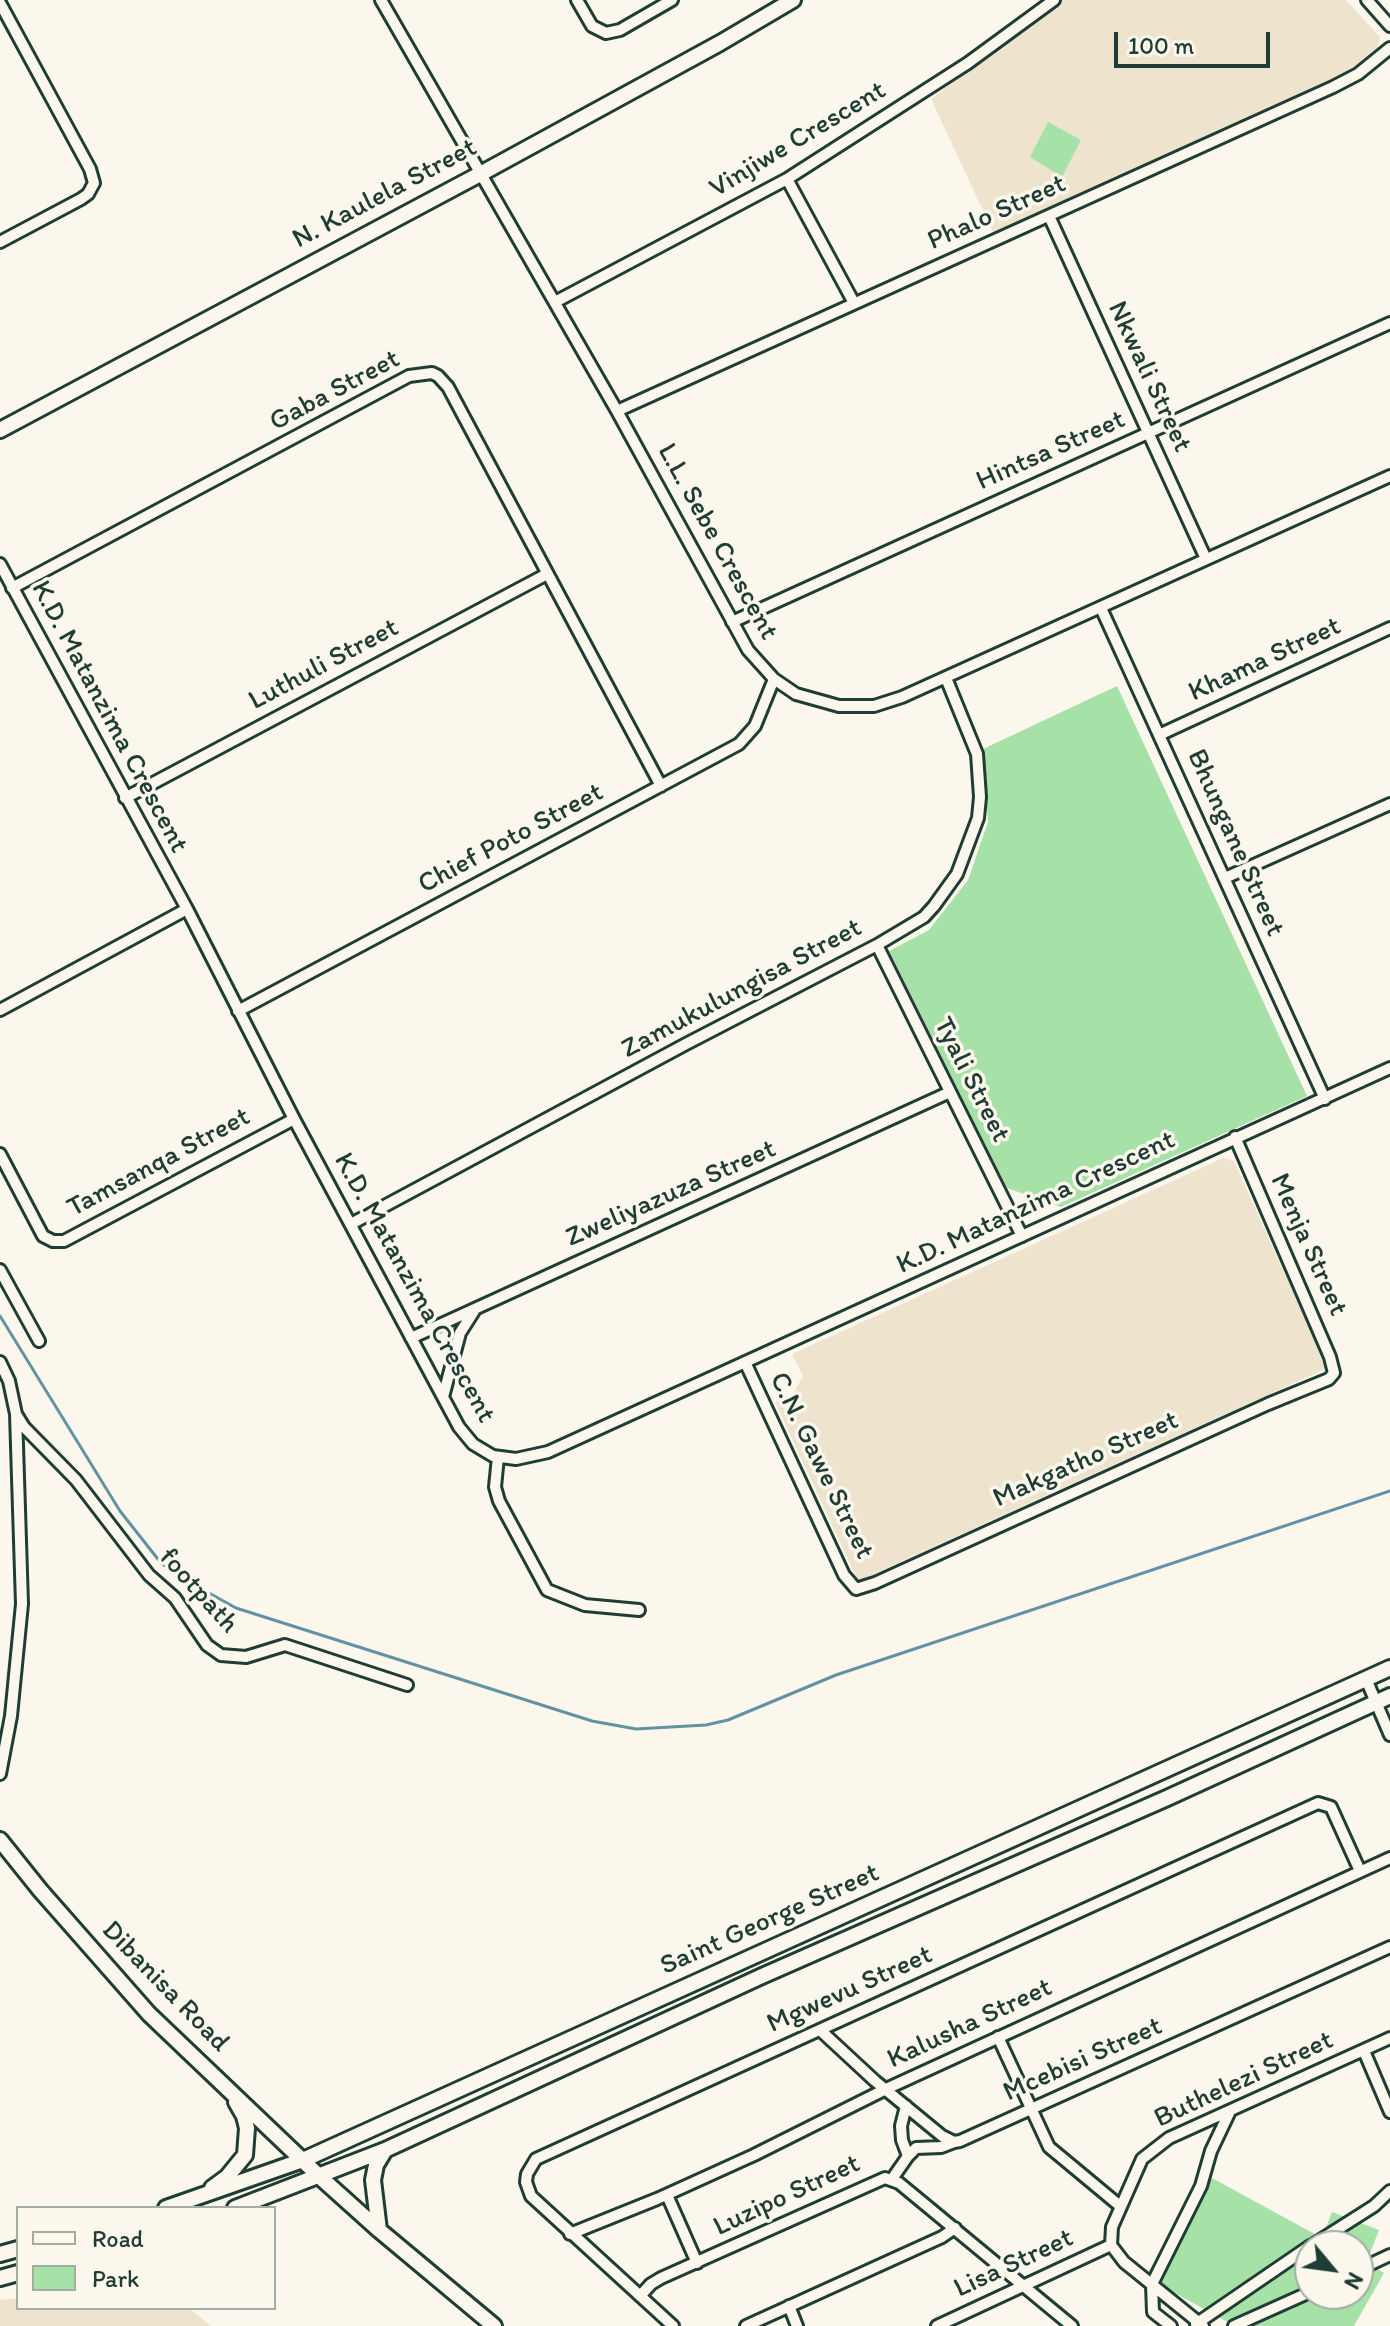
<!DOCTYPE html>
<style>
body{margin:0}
#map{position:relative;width:1390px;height:2326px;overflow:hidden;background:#fbf7ec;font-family:Itim,sans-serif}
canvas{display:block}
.legend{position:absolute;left:16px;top:2206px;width:260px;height:104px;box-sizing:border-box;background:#fbf7ec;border:2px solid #a3ada2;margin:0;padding:10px 14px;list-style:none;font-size:24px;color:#1f3d34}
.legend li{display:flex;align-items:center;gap:16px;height:40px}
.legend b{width:40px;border:2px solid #a3ada2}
.north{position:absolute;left:1294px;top:2230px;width:80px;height:80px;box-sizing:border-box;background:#fbf7ec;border:2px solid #a3ada2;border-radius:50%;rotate:119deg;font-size:22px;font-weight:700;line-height:32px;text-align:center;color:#1f3d34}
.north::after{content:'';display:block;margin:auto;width:28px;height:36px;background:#1f3d34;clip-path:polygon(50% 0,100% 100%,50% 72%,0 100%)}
.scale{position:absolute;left:1114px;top:32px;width:156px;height:36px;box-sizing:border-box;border:4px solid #1f3d34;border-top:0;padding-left:10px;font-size:24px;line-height:28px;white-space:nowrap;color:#1f3d34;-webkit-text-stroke:6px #fbf7ec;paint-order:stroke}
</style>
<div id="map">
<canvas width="1390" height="2326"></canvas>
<ul class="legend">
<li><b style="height:10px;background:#fbf7ec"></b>Road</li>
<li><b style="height:22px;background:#a6e2a8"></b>Park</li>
</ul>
<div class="north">N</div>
<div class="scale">100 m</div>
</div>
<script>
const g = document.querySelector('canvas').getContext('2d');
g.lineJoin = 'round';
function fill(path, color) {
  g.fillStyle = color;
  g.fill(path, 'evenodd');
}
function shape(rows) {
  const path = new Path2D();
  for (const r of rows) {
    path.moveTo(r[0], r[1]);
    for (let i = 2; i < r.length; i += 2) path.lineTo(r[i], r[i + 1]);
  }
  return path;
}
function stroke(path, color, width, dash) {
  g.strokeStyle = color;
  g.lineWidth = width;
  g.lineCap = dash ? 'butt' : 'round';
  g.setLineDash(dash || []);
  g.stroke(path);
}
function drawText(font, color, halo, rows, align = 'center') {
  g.font = font + ' Itim,sans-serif';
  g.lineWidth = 7;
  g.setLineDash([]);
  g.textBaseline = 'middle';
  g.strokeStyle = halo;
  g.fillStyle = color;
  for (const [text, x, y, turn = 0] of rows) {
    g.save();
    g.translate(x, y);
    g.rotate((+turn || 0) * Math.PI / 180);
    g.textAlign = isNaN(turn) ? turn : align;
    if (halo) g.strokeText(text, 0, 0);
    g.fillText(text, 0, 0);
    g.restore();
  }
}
fill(shape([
 [1061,0,1346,0,1380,37,1378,47,1345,74,994,234,931,99],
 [1223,1158,1234,1161,1327,1368,858,1581,775,1402,794,1392,803,1376,792,1354],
 [18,2298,18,2308,189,2308,211,2326,0,2326,0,2300]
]), '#eee4ce');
fill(shape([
 [1048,122,1081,140,1062,177,1030,157],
 [1117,686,1307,1096,1061,1207,1007,1188,889,951,929,930,968,880,988,822,983,749],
 [1212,2178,1322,2238,1332,2212,1379,2230,1369,2256,1358,2252,1358,2246,1343,2246,1329,2241,1336,2246,1310,2246,1310,2294,1358,2294,1358,2258,1384,2273,1354,2326,1235,2326,1155,2282]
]), '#a6e2a8');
stroke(shape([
 [0,1316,120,1511,161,1563,189,1582,236,1608,592,1721,636,1729,706,1725,728,1720,836,1675,1390,1491]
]), '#6292a4', 3);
const street = shape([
 [381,0,617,411,748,650,774,679,796,694,839,706,874,706,902,697,1390,476],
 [577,0,592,26,606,33,620,30,672,0],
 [1367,0,1390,26],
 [0,3,90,169,94,183,88,194,81,199,0,242],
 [787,179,854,303],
 [1049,216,1206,559],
 [555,302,787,179,968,63,1054,0],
 [617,411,1333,87,1358,74,1390,48],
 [0,564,187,909,294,1119,459,1427,473,1444,493,1456,516,1459,548,1452,1390,1068],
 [12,588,409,376,432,373,438,376,448,387,661,786],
 [1101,608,1325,1099],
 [732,622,1390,323],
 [1159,735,1390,628],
 [125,798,547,574],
 [1225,878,1390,804],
 [877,945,1022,1236],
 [0,1010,187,909],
 [238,1011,739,744,755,726,774,679],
 [0,1154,43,1236,53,1241,64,1241,294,1119],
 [351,1224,686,1044,877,945,924,917,934,906,957,874,978,818,980,797,977,754,946,678],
 [0,1270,39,1341],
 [411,1338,950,1092],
 [0,1362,9,1381,16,1414,22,1604,11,1716,0,1774],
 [745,1362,844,1575,856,1589,875,1583,1268,1404,1329,1379,1334,1373,1330,1357,1235,1137],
 [443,1397,460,1333,474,1311],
 [16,1414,24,1427,76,1480,149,1575,175,1598,207,1645,221,1655,246,1657,285,1645,407,1685],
 [498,1457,495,1487,499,1501,547,1590,585,1605,639,1610],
 [1366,1679,1390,1735],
 [820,2030,875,2081,942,2136,954,2142,960,2141,1390,1947],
 [998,2037,1049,2147,1120,2206],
 [1364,2051,1390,2112],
 [906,2106,901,2126,902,2140,908,2156],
 [892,2179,908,2156,916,2148,941,2147,954,2142],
 [667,2195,697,2263],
 [570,2234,657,2199,754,2155,886,2089,1390,1858],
 [1311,2246,1374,2206,1390,2191],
 [1358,2270,1390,2255],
 [640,2296,651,2284,661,2278,885,2178,899,2183,1072,2326],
 [789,2306,797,2326],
 [1196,2324,1310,2246],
 [673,2326,531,2196,526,2182,527,2174,536,2159,1318,1803,1331,1807,1360,1871],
 [746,2326,942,2237,955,2228],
 [937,2326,1111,2245],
 [1171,2326,1153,2312,1152,2284,1201,2186,1211,2151,1230,2111],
 [1203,2326,1124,2262,1111,2245,1112,2227,1142,2159,1169,2138,1390,2038],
 [1234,2326,1310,2292]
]);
const secondary = shape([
 [0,430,482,173,720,43,793,0],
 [0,1840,40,1890,149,2014,320,2177,379,2230,494,2326],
 [212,2188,227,2177,245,2155,247,2128,244,2116,236,2102],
 [166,2208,303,2160,1390,1668],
 [235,2208,385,2150,762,1976,1167,1798,1390,1696],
 [379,2230,373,2180,376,2165,385,2150],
 [0,2254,18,2249],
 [0,2278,18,2273]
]);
stroke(street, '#1f3d34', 16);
stroke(secondary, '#1f3d34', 20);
stroke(street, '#fbf7ec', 10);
stroke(secondary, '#fbf7ec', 14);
drawText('28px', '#1f3d34', '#fbf7ec', [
 ["Vinjiwe Crescent",798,140,-31],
 ["N. Kaulela Street",385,194,-28],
 ["Phalo Street",997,213,-24],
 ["Nkwali Street",1149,377,65],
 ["Gaba Street",335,391,-28],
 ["Hintsa Street",1051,451,-24],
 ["L.L. Sebe Crescent",717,542,61],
 ["Khama Street",1265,660,-25],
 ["Luthuli Street",324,665,-28],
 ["K.D. Matanzima Crescent",109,717,62],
 ["Chief Poto Street",511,839,-28],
 ["Bhungane Street",1235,843,66],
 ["Zamukulungisa Street",742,989,-28],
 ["Tyali Street",971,1080,63],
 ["Tamsanqa Street",159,1163,-28],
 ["Zweliyazuza Street",671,1194,-24],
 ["K.D. Matanzima Crescent",1036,1203,-25],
 ["Menja Street",1308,1245,66],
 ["K.D. Matanzima Crescent",414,1288,61],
 ["Makgatho Street",1086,1460,-24],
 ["C.N. Gawe Street",821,1466,64],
 ["footpath",198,1591,48],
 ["Saint George Street",770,1920,-24],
 ["Dibanisa Road",165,1987,46],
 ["Mgwevu Street",850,1990,-24],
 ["Kalusha Street",970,2024,-25],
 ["Mcebisi Street",1083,2060,-24],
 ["Buthelezi Street",1244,2080,-25],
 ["Luzipo Street",787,2196,-25],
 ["Lisa Street",1014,2264,-25]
]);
</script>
